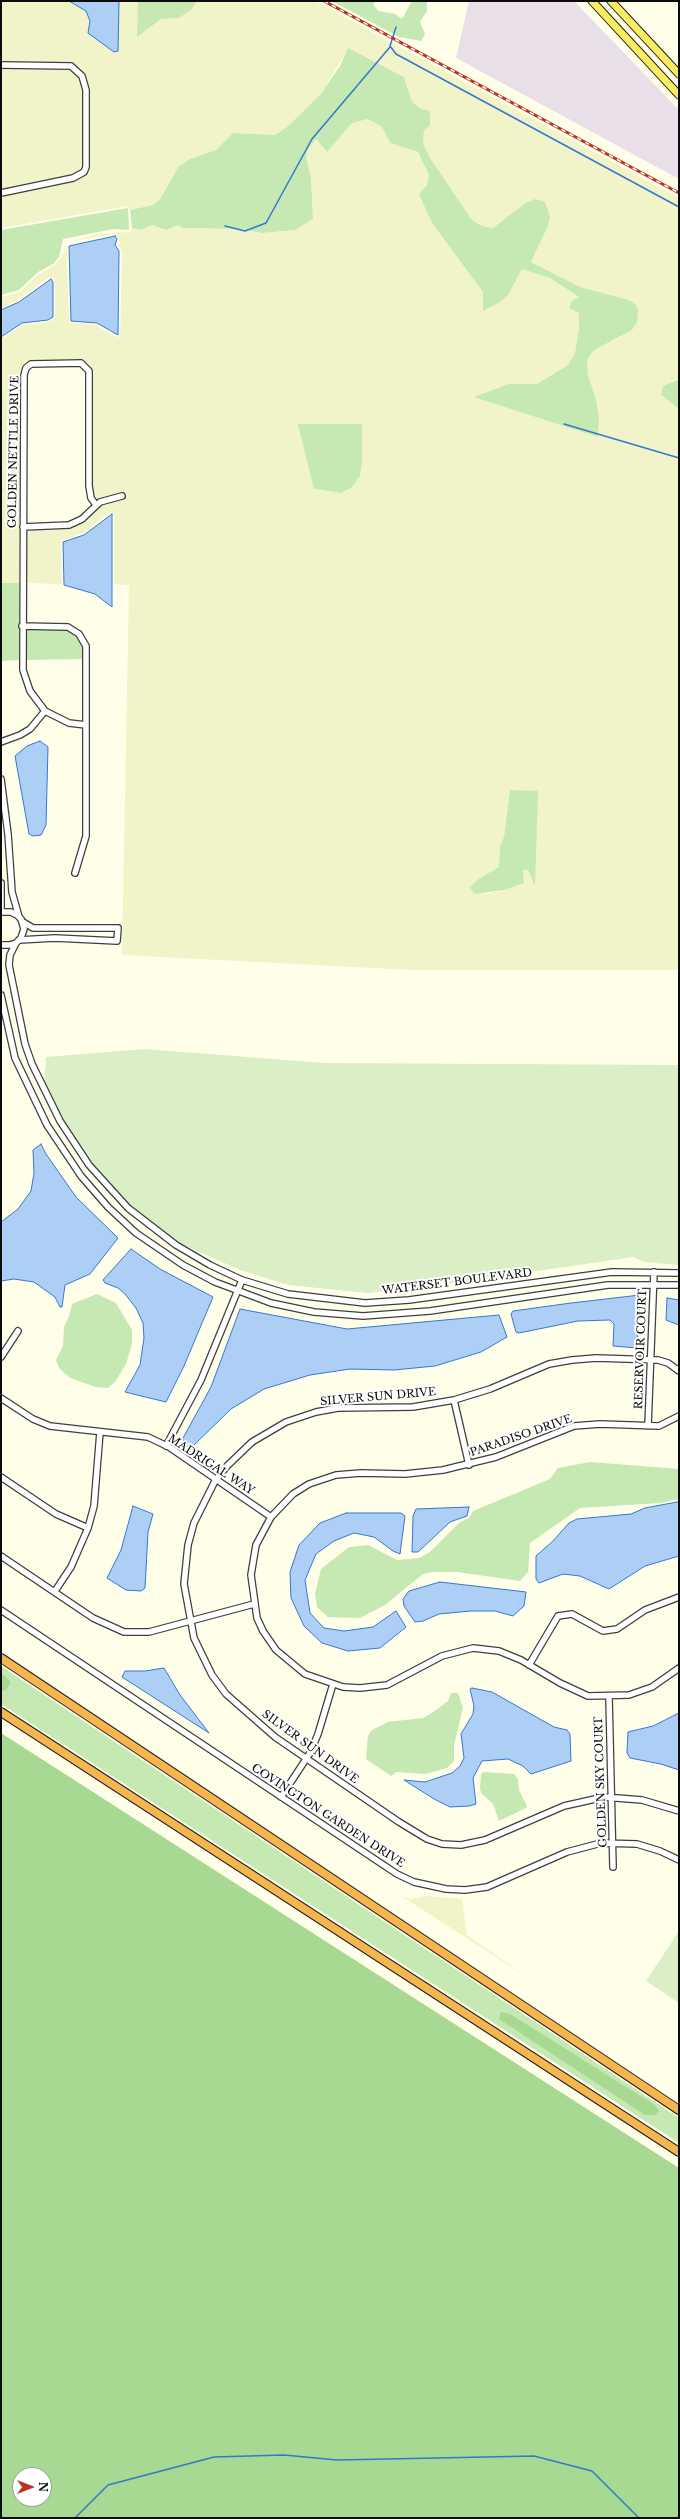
<!DOCTYPE html>
<style>
body{margin:0}
#map{position:relative;width:680px;height:2519px;overflow:hidden;background:#fffee8;font-family:"Libre Baskerville",serif}
canvas{display:block}
.frame{position:absolute;inset:0;border:2px solid #0b0b0b;pointer-events:none}
.north{position:absolute;left:12px;top:2467px;width:40px;height:40px;box-sizing:border-box;background:#fff;border:1px solid #9d9d9d;border-radius:50%;rotate:90deg;font-size:11px;font-weight:700;line-height:16px;text-align:center;color:#0b0b0b}
.north::after{content:'';display:block;margin:auto;width:14px;height:18px;background:#ba3423;clip-path:polygon(50% 0,100% 100%,50% 72%,0 100%)}
</style>
<div id="map">
<canvas width="680" height="2519"></canvas>
<div class="frame"></div>
<div class="north">N</div>
</div>
<script>
const g = document.querySelector('canvas').getContext('2d');
g.lineJoin = 'round';
function fill(path, color) {
  g.fillStyle = color;
  g.fill(path, 'evenodd');
}
function shape(rows) {
  const path = new Path2D();
  for (const r of rows) {
    path.moveTo(r[0], r[1]);
    for (let i = 2; i < r.length; i += 2) path.lineTo(r[i], r[i + 1]);
  }
  return path;
}
function stroke(path, color, width, dash) {
  g.strokeStyle = color;
  g.lineWidth = width;
  g.lineCap = dash ? 'butt' : 'round';
  g.setLineDash(dash || []);
  g.stroke(path);
}
function drawText(font, color, halo, rows, align = 'center') {
  g.font = font + ' "Libre Baskerville",serif';
  g.lineWidth = 4;
  g.setLineDash([]);
  g.textBaseline = 'middle';
  g.strokeStyle = halo;
  g.fillStyle = color;
  for (const [text, x, y, turn = 0] of rows) {
    g.save();
    g.translate(x, y);
    g.rotate((+turn || 0) * Math.PI / 180);
    g.textAlign = isNaN(turn) ? turn : align;
    if (halo) g.strokeText(text, 0, 0);
    g.fillText(text, 0, 0);
    g.restore();
  }
}
fill(shape([
 [469,1,574,1,679,110,679,179,456,58]
]), '#eadee9');
fill(shape([
 [1,1,138,1,138,36,161,19,179,18,191,10,197,1,315,1,679,198,679,379,674,380,661,395,679,409,679,970,412,970,122,955,129,585,114,584,114,513,110,512,83,533,61,541,62,584,25,583,26,529,69,527,84,521,102,505,125,498,125,494,113,495,97,502,93,494,93,375,90,366,82,361,33,360,26,364,21,375,19,583,1,583,1,339,23,325,49,322,55,318,55,282,52,277,49,277,17,300,1,308,1,297,20,292,39,274,55,265,67,249,69,322,96,325,114,336,120,337,122,251,118,245,120,238,114,234,74,241,96,234,130,232,132,228,141,230,152,225,166,230,178,225,183,228,242,229,262,233,295,230,313,219,311,177,306,157,308,149,316,139,327,151,352,123,368,119,382,127,390,143,418,152,429,175,427,184,419,194,432,223,483,292,487,309,508,295,522,269,550,278,580,298,579,328,575,353,568,365,537,384,518,384,499,388,488,393,480,393,596,400,588,375,587,360,593,351,621,337,629,300,580,287,531,262,548,226,524,204,493,228,482,226,472,220,430,158,423,143,424,130,421,110,412,102,404,77,348,49,320,95,287,127,275,135,233,133,216,150,190,159,179,166,160,199,153,205,130,210,127,206,1,228],
 [362,425,362,461,341,493,314,489],
 [510,790,532,881,528,869,523,870,524,883,504,890,486,894,490,872,499,867,500,846,504,837],
 [426,1896,462,1899,467,1935,528,1978,403,1897,411,1899]
]), '#f1f4c9');
fill(shape([
 [138,1,197,1,191,10,179,18,161,19,137,37],
 [332,1,374,1,374,6,379,11,395,14,402,19,412,1,427,1,427,11,420,22,425,34,421,41,399,37],
 [348,48,404,77,412,102,421,109,430,111,430,126,424,130,423,143,430,158,472,220,482,226,493,228,524,204,535,199,545,202,550,216,548,226,531,262,580,287,629,300,636,305,638,311,637,322,632,330,593,351,587,360,588,375,596,400,599,420,598,437,474,397,509,384,537,384,568,365,575,353,579,328,579,313,569,308,572,301,579,297,550,278,522,269,508,295,500,302,483,311,483,292,432,223,419,194,427,185,429,175,418,152,390,143,382,127,368,119,352,123,327,152,316,139,308,149,306,157,311,177,313,219,295,230,262,233,242,229,183,228,178,225,166,230,152,225,141,230,132,228,130,210,153,205,160,199,179,166,190,159,216,150,233,133,275,135,287,127,320,95,340,66],
 [128,208,129,230,113,229,63,239,59,257,53,264,38,272,19,290,1,295,1,230],
 [679,379,679,409,661,395,663,386],
 [298,424,362,424,362,461,360,476,352,487,341,493,314,489],
 [1,583,19,583,19,660,1,661],
 [25,628,67,630,74,633,84,647,84,659,24,660],
 [510,790,538,791,535,886,528,870,523,870,524,883,504,890,474,894,470,887,480,878,499,867,500,846,504,837],
 [97,1294,116,1303,132,1330,132,1344,126,1364,115,1382,108,1388,96,1387,70,1378,59,1368,56,1360,63,1346,64,1327,69,1316,72,1304],
 [590,1462,679,1469,679,1499,660,1503,580,1508,530,1543,528,1572,520,1581,457,1572,432,1572,423,1574,385,1605,360,1618,328,1617,317,1607,315,1594,321,1569,349,1547,368,1545,397,1560,419,1558,430,1552,460,1522,469,1518,473,1511,550,1479,558,1468],
 [1,1666,679,2118,679,2143,1,1704],
 [451,1693,458,1693,463,1708,454,1745,454,1761,447,1768,425,1774,396,1772,391,1776,366,1759,368,1736,372,1730,388,1722,423,1718,432,1713,448,1701],
 [484,1772,514,1774,518,1779,519,1790,527,1806,526,1808,499,1821,493,1804,481,1793,480,1788,481,1774]
]), '#c6e8b3');
fill(shape([
 [1,1673,11,1682,6,1690,1,1691],
 [1,1733,679,2168,679,2518,1,2518],
 [20,2475,44,2475,44,2499,20,2499],
 [501,2012,510,2014,655,2105,659,2111,655,2115,645,2115,499,2019]
]), '#a7d992');
fill(shape([
 [145,1049,325,1063,679,1065,679,1265,644,1262,633,1257,456,1283,368,1293,288,1285,240,1270,163,1236,105,1184,66,1131,44,1089,46,1057],
 [679,1931,679,2003,646,1981]
]), '#daefc5');
const water = shape([
 [69,1,119,1,118,51,114,52,88,33,90,21,86,11,69,1],
 [115,236,117,239,115,245,119,251,118,335,97,323,71,321,69,246,115,236],
 [51,279,53,282,53,317,48,320,22,323,1,337,1,310,19,302,51,279],
 [112,514,112,607,95,594,64,585,63,542,84,535,112,514],
 [40,741,48,747,46,825,41,835,33,836,29,834,15,756,27,746,40,741],
 [41,1144,46,1154,76,1197,118,1238,90,1274,65,1285,62,1307,60,1307,55,1297,34,1282,14,1279,1,1281,1,1222,18,1209,31,1191,34,1173,33,1150,41,1144],
 [131,1249,160,1269,213,1297,184,1366,166,1402,125,1392,140,1365,144,1338,143,1323,136,1308,125,1294,118,1288,105,1283,103,1280,131,1249],
 [640,1295,637,1348,613,1346,614,1324,610,1320,578,1321,519,1333,516,1332,511,1314,513,1311,571,1303,640,1295],
 [667,1298,679,1300,679,1325,666,1320,667,1298],
 [240,1309,347,1329,499,1315,507,1337,481,1352,435,1366,394,1370,350,1369,310,1375,264,1389,231,1409,192,1447,183,1445,183,1438,211,1387,240,1309],
 [677,1502,679,1502,679,1556,645,1566,609,1589,580,1576,563,1574,539,1583,536,1579,536,1556,553,1541,569,1523,577,1519,631,1514,645,1508,677,1502],
 [133,1506,153,1514,148,1532,145,1588,141,1591,126,1590,107,1578,121,1550,133,1506],
 [469,1507,467,1516,450,1522,418,1552,412,1552,413,1516,416,1509,469,1507],
 [346,1513,401,1513,405,1516,400,1554,393,1551,374,1537,354,1533,334,1541,316,1554,305,1580,310,1613,324,1628,344,1631,373,1627,396,1611,406,1627,380,1648,348,1651,322,1643,304,1626,291,1598,290,1572,299,1545,320,1523,346,1513],
 [440,1582,526,1592,524,1606,513,1616,495,1611,471,1611,439,1614,423,1621,415,1622,404,1606,403,1599,409,1591,440,1582],
 [164,1668,180,1695,209,1733,122,1677,125,1671,145,1671,164,1668],
 [472,1688,492,1692,554,1727,567,1730,570,1734,571,1761,531,1774,523,1766,508,1759,482,1761,473,1778,476,1804,469,1806,450,1807,434,1799,404,1780,425,1782,452,1773,460,1766,464,1758,461,1734,473,1714,474,1706,470,1689,472,1688],
 [679,1713,679,1770,661,1764,630,1758,627,1753,628,1732,653,1726,679,1713]
]);
fill(water, '#adcff6');
stroke(water, '#3478cd', 1);
stroke(shape([
 [396,27,390,46,396,54,679,207],
 [225,226,245,231,266,223,312,139,390,47],
 [564,424,679,458],
 [75,2518,108,2485,214,2457,284,2455,337,2460,534,2456,592,2471,639,2518]
]), '#3478cd', 1.5);
const minor = shape([
 [1,65,71,66,82,76,86,90,86,167,84,172,73,178,1,193],
 [23,527,69,525,82,519,100,502,122,496],
 [22,626,68,627,79,634,86,646,86,836,75,873],
 [86,725,69,723,45,711,30,691,23,670,24,375,26,368,31,364,81,363,89,371,89,486,91,498,96,505],
 [1,742,20,735,30,729,45,711],
 [1,779,8,834,12,892,19,917],
 [1,883,1,908],
 [1,912,11,912,17,915,21,919,24,929,21,938,16,943,10,945,1,945],
 [19,940,55,938,117,941,118,928,33,928,23,922],
 [16,943,10,955,9,965,25,1044,32,1064,60,1121,89,1165,128,1208,176,1245,210,1265,242,1280,288,1294,365,1303,409,1300,612,1272,679,1273],
 [1,995,15,1058,47,1125,81,1176,108,1207,136,1233,183,1265,215,1282,271,1303,314,1312,363,1316,430,1311,608,1285,679,1285],
 [1,1357,18,1331],
 [679,1371,668,1363,658,1360,596,1358,572,1360,549,1364,490,1389,454,1400,413,1407,338,1408,316,1412,286,1422,252,1442,227,1466,215,1481,194,1523,188,1545,184,1584,194,1638,212,1675,226,1694,275,1737,399,1822,427,1839,442,1844,461,1845,485,1840,564,1806,604,1797,642,1800,679,1811],
 [1,1398,33,1419,50,1426,148,1437,169,1447,271,1517],
 [454,1400,469,1465],
 [679,1416,659,1426,600,1424,574,1426,496,1457,443,1470,405,1474,361,1473,336,1475,309,1484,293,1494,271,1517,256,1545,251,1575,257,1618,263,1631,276,1650,305,1674,343,1687,360,1688,387,1685,442,1656,473,1648,499,1651,521,1660,560,1683,588,1696,629,1695,652,1687,679,1668],
 [648,1426,654,1272],
 [166,1446,201,1380,242,1280],
 [1,1477,56,1514,88,1528],
 [1,1556,93,1618,124,1632,149,1632,254,1604],
 [55,1591,71,1567,88,1528,94,1506,100,1432],
 [1,1610,397,1874,414,1882,446,1889,465,1890,487,1887,567,1852,601,1843,637,1844,660,1851,679,1860],
 [529,1665,558,1616,572,1614,603,1631,617,1629,645,1610,679,1597],
 [609,1697,613,1867],
 [281,1797,310,1753,318,1734,333,1684]
]);
const major = shape([
 [592,1,679,95],
 [611,1,679,74]
]);
const highway = shape([
 [1,1658,679,2110],
 [1,1712,679,2152]
]);
stroke(minor, '#3e3e3e', 8);
stroke(major, '#1c1c1c', 9);
stroke(highway, '#1c1c1c', 10);
stroke(minor, '#fff', 5.5);
stroke(major, '#f9ec5e', 7);
stroke(highway, '#f5b650', 8);
const rail = shape([
 [324,1,679,193]
]);
stroke(rail, '#ba3423', 3);
stroke(rail, '#fff', 1.5, [4.5]);
drawText('11px', '#0b0b0b', '#fff', [
 ["GOLDEN NETTLE DRIVE",14,452,-89],
 ["WATERSET BOULEVARD",457,1282,-7],
 ["RESERVOIR COURT",641,1349,-88],
 ["SILVER SUN DRIVE",378,1397,-5],
 ["PARADISO DRIVE",521,1436,-19],
 ["MADRIGAL WAY",211,1465,33],
 ["SILVER SUN DRIVE",310,1747,36],
 ["GOLDEN SKY COURT",601,1782,-92],
 ["COVINGTON GARDEN DRIVE",328,1816,33]
]);
</script>
